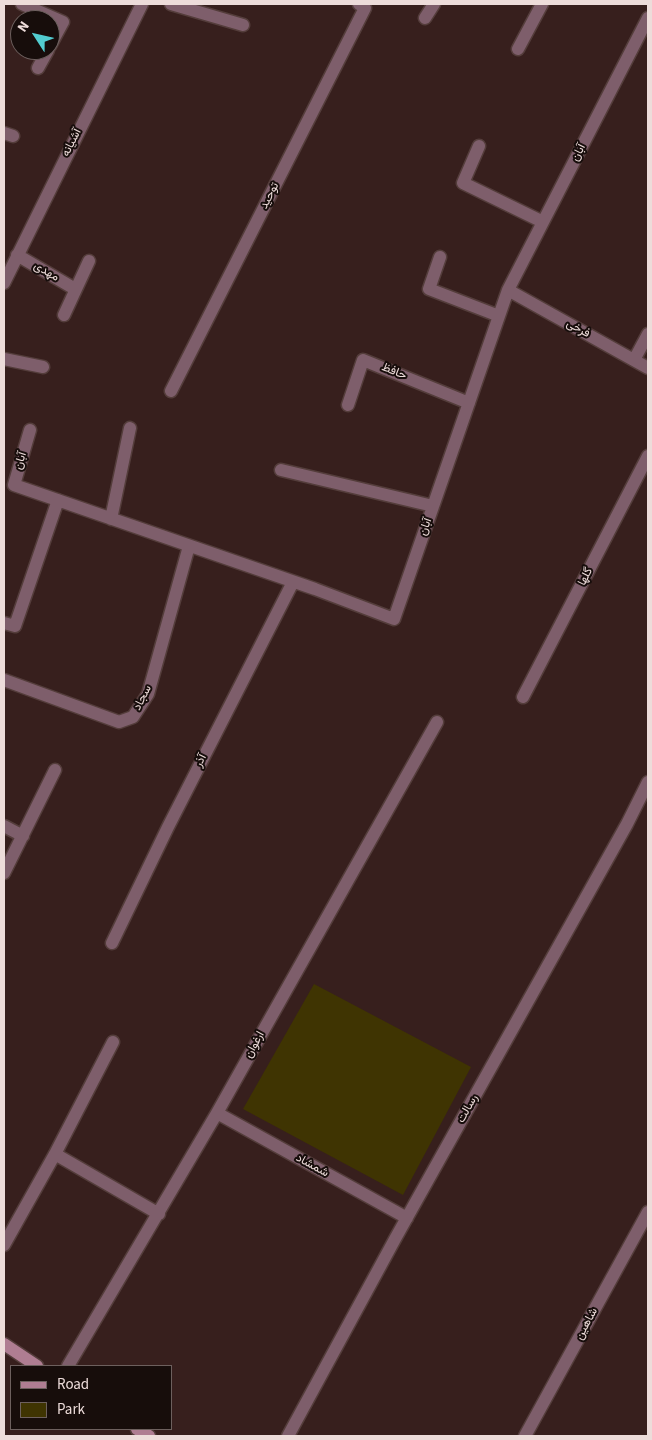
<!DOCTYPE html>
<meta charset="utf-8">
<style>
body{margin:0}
#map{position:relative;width:652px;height:1440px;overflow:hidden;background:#371f1d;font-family:"Source Sans 3",sans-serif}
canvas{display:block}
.frame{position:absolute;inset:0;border:5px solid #eddcda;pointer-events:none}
.legend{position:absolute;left:10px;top:1365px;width:162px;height:65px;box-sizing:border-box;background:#170d0b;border:1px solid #6d605e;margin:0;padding:6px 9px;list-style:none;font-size:15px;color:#eddcda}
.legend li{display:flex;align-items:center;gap:10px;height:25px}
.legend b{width:25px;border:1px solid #6d605e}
.north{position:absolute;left:10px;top:10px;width:50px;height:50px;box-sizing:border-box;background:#170d0b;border:1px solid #6d605e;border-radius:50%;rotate:305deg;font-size:14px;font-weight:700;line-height:20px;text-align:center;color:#eddcda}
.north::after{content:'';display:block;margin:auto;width:18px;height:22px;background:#52ccd0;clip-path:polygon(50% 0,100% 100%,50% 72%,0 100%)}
</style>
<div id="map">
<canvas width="652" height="1440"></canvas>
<div class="frame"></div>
<ul class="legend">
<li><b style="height:6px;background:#af7d92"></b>Road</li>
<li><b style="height:14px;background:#3f3402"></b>Park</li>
</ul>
<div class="north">N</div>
</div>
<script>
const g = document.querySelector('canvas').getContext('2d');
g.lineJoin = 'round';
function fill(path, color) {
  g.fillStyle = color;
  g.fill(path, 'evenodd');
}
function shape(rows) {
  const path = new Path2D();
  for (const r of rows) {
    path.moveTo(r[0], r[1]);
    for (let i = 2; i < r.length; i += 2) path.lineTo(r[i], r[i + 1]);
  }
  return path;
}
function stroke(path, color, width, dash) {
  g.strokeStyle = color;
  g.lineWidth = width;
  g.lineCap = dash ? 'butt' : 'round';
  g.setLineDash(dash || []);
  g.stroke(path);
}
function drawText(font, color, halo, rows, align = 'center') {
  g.font = font + ' "Source Sans 3",Vazirmatn,sans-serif';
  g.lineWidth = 4;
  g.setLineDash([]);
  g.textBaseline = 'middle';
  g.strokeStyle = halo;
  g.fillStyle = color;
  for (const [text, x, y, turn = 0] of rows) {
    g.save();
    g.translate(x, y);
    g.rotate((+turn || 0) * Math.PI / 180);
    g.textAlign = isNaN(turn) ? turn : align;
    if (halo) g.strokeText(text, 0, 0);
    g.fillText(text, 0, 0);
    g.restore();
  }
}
fill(shape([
 [314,984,471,1067,403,1195,243,1109]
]), '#3f3402');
const street = shape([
 [22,4,63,22,50,46],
 [171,4,243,25],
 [425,18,434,4],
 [518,49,542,4],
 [38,68,48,50],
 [4,133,13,136],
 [479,146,463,183,543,222],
 [17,255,75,289],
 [440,257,429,289,499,316],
 [4,283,142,4],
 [508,290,648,368],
 [64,315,89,261],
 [4,359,43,367],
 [634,360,648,334],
 [171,391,365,8,359,4],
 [348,405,363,360,469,403],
 [30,430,14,485,315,589,394,619,508,290,648,18],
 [281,470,433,506],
 [111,519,130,428],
 [4,623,15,626,58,500],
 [4,680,119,722,133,717,148,694,189,546],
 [523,697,648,456],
 [4,826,23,836],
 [4,873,55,770],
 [112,943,168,827,293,582],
 [217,1113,407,1218],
 [55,1154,159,1214],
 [4,1245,55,1154,113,1042],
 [68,1366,217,1113,437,722],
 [288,1436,395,1239,627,824,648,782],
 [525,1436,648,1212]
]);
const secondary = shape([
 [4,1344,37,1366],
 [137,1429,149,1436]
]);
stroke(street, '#543d3b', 15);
stroke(secondary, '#543d3b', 15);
stroke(street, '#7e5e6b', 12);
stroke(secondary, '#af7d92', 12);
drawText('12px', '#eddcda', '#170d0b', [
 ["آشیانه",72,143,-63],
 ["آبان",579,153,-63],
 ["توحید",270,196,-63],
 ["مهدی",46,272,30],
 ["فرخی",578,329,29],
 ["حافظ",394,372,22],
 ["آبان",21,461,-73],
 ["آبان",426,527,-71],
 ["گلها",586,577,-63],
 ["سجاد",143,698,-63],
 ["آذر",201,761,-63],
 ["ارغوان",255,1045,-61],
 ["رسالت",468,1109,-61],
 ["شمشاد",312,1166,29],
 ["شاهین",587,1324,-62]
]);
</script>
